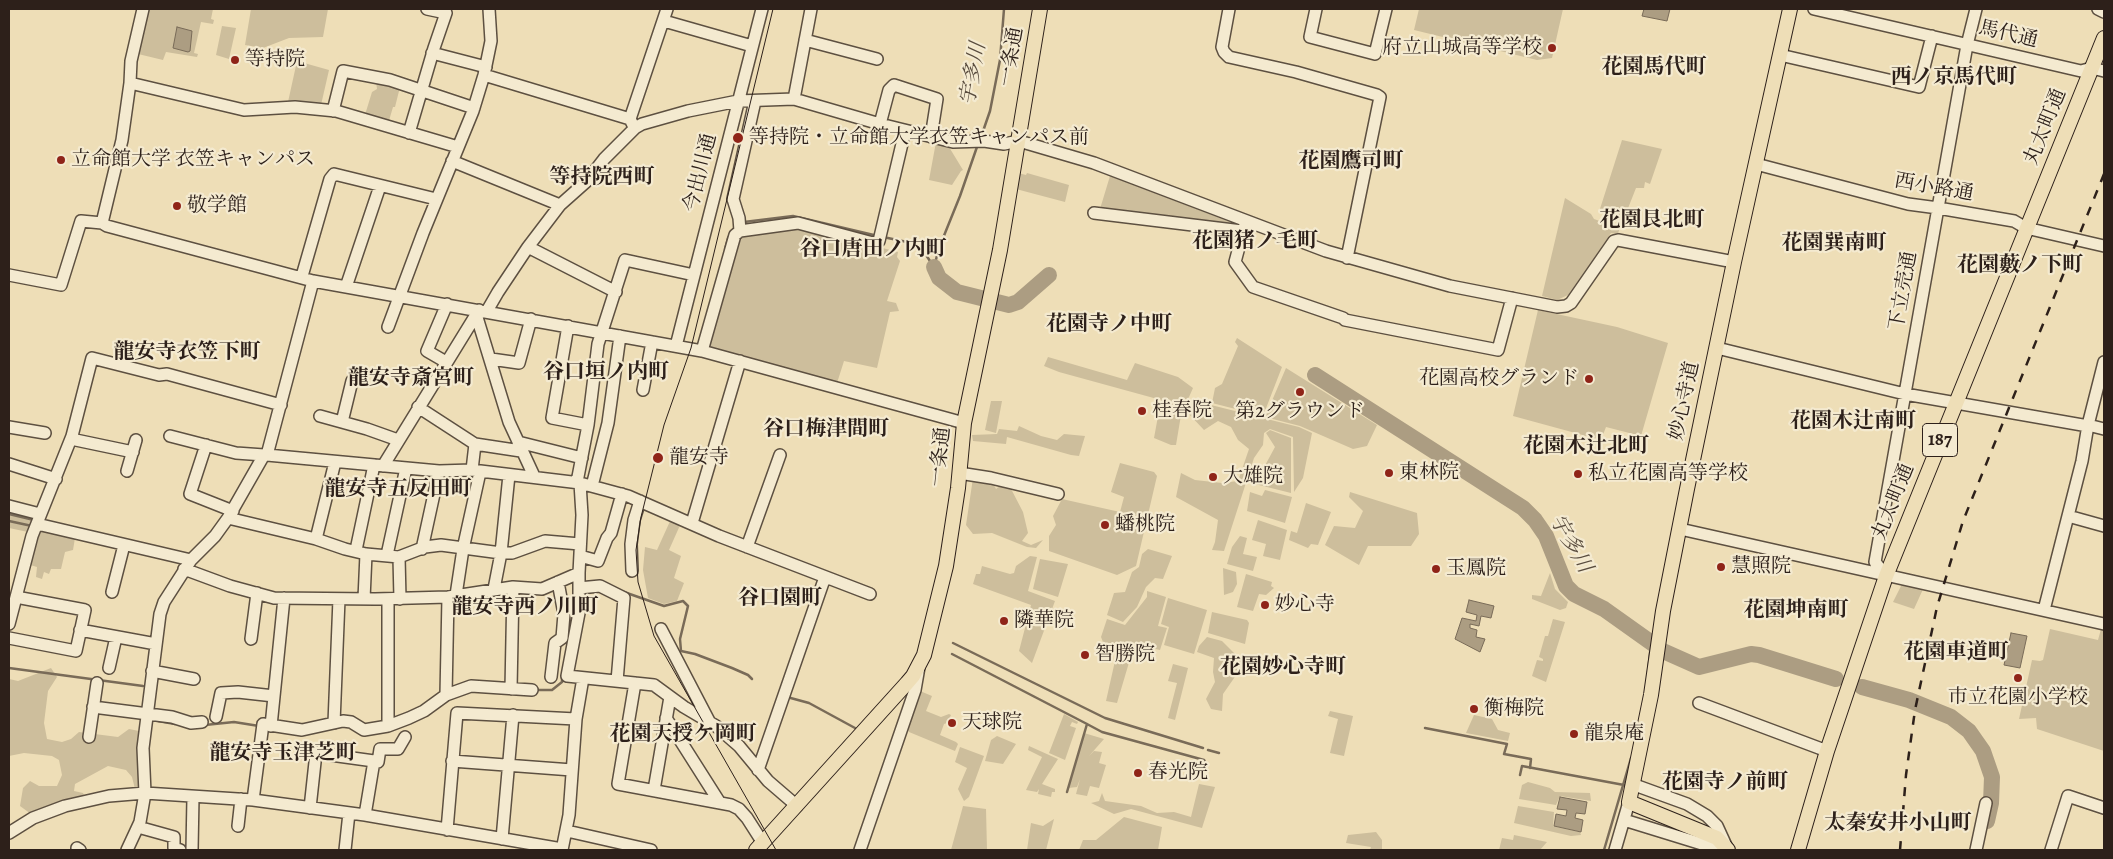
<!DOCTYPE html>
<meta charset="utf-8">
<style>
body{margin:0}
#map{position:relative;width:2113px;height:859px;overflow:hidden;background:#eedeb7;font-family:Alegreya,serif}
canvas{display:block}
.frame{position:absolute;inset:0;border:10px solid #2d201a;pointer-events:none}
</style>
<div id="map">
<canvas width="2113" height="859"></canvas>
<div class="frame"></div>
</div>
<script>
const g = document.querySelector('canvas').getContext('2d');
g.lineJoin = 'round';
function fill(path, color) {
  g.fillStyle = color;
  g.fill(path, 'evenodd');
}
function shape(rows) {
  const path = new Path2D();
  for (const r of rows) {
    path.moveTo(r[0], r[1]);
    for (let i = 2; i < r.length; i += 2) path.lineTo(r[i], r[i + 1]);
  }
  return path;
}
function stroke(path, color, width, dash) {
  g.strokeStyle = color;
  g.lineWidth = width;
  g.lineCap = dash ? 'butt' : 'round';
  g.setLineDash(dash || []);
  g.stroke(path);
}
function drawText(font, color, halo, rows, align = 'center') {
  g.font = font + ' Alegreya,"Noto Serif JP",serif';
  g.lineWidth = 4.5;
  g.setLineDash([]);
  g.textBaseline = 'middle';
  g.strokeStyle = halo;
  g.fillStyle = color;
  for (const [text, x, y, turn = 0] of rows) {
    g.save();
    g.translate(x, y);
    g.rotate((+turn || 0) * Math.PI / 180);
    g.textAlign = isNaN(turn) ? turn : align;
    if (halo) g.strokeText(text, 0, 0);
    g.fillText(text, 0, 0);
    g.restore();
  }
}
fill(shape([
 [144,9,213,9,211,19,214,20,213,24,201,22,194,53,198,54,197,57,166,52,163,60,134,53],
 [251,9,328,9,323,37,289,38,263,48,245,45],
 [1419,9,1563,9,1552,58,1537,60,1414,30],
 [222,26,236,28,229,59,216,55],
 [297,61,329,70,321,105,288,102],
 [376,81,400,87,395,107,393,107,388,124,364,118,372,92,377,89],
 [1622,140,1662,149,1650,184,1645,182,1644,188,1636,188,1623,221,1599,212],
 [936,142,949,147,963,170,961,171,952,185,929,180],
 [1018,173,1026,175,1027,173,1069,185,1065,202,1016,189],
 [1110,176,1233,223,1232,227,1100,209],
 [1565,198,1591,214,1594,219,1617,227,1619,230,1618,234,1611,233,1568,295,1557,300,1542,296],
 [801,227,898,252,897,257,900,261,887,301,896,303,899,311,890,312,877,368,844,361,837,383,709,348,706,344,737,237],
 [1538,310,1617,327,1668,343,1641,436,1606,427,1601,440,1513,416],
 [1237,338,1282,367,1263,416,1212,403,1215,388,1222,384,1238,346,1235,342],
 [1048,357,1127,380,1135,363,1178,377,1193,388,1181,415,1176,445,1171,445,1154,438,1161,400,1059,372,1044,366],
 [1286,368,1377,425,1367,446,1353,449,1300,426,1265,417],
 [991,401,1002,401,996,433,985,430],
 [1211,405,1299,427,1312,433,1303,478,1294,492,1293,437,1270,429,1264,433,1263,445,1254,458,1224,551,1212,550,1215,542,1218,520,1176,497,1181,473,1195,480,1222,483,1238,481,1249,449,1238,440,1231,427,1218,421,1204,430,1187,412,1191,406,1207,406],
 [1019,426,1041,436,1057,440,1064,434,1085,436,1079,456,1071,455,1007,437,1006,444,973,441,972,435,997,434,999,429,1017,431],
 [1270,430,1291,438,1291,493,1255,484,1275,447,1266,433],
 [1120,463,1154,472,1157,476,1136,566,1117,575,1049,551,1049,536,1056,525,1053,516,1062,499,1120,512,1124,497,1111,492],
 [973,478,992,481,996,489,1002,484,1009,485,1023,512,1028,533,1022,541,1031,545,1043,540,1036,548,1027,547,992,533,973,534,966,525],
 [1265,490,1292,497,1285,523,1247,511,1250,492,1262,496],
 [1350,492,1417,513,1419,534,1411,546,1368,546,1359,565,1325,545,1334,526,1355,528,1363,511,1349,497],
 [1306,503,1331,512,1318,545,1311,544,1308,548,1289,540,1291,531,1297,533],
 [9,508,37,516,28,532,9,528],
 [671,519,681,523,669,550,681,556,674,578,684,583,677,601,664,604,648,598,643,570,645,547,657,550],
 [1258,520,1287,530,1280,560,1263,556,1266,544,1252,540],
 [38,528,75,538,73,550,65,552,61,569,51,569,49,574,44,572,42,579,36,577,37,567,27,564],
 [1240,536,1247,538,1243,554,1257,557,1253,571,1227,564,1232,547],
 [1148,549,1172,556,1163,579,1155,578,1146,587,1137,607,1123,622,1107,615,1114,593,1125,592,1132,572,1139,567,1142,554],
 [1030,556,1037,557,1028,591,1055,601,1032,663,1019,651,1031,605,973,584,976,574,980,574,982,566,1010,574,1014,573,1016,566],
 [1040,559,1068,564,1058,597,1033,589],
 [1223,568,1236,572,1237,584,1233,592,1224,595],
 [1550,573,1555,589,1568,602,1566,608,1560,610,1532,599,1532,595,1541,596],
 [1246,574,1272,582,1271,586,1274,588,1266,595,1259,594,1253,611,1237,607],
 [1903,582,1924,587,1914,609,1893,602],
 [1147,591,1166,597,1158,626,1167,628,1160,650,1139,645,1133,649,1117,703,1106,701,1115,661,1115,648,1103,642,1101,637,1107,619,1125,625,1147,597],
 [1168,598,1207,610,1194,654,1164,645,1169,627,1161,624],
 [1212,612,1247,620,1249,623,1245,644,1208,633],
 [1553,619,1565,622,1546,682,1532,676,1537,660,1543,661,1543,659,1539,657,1545,636,1548,636],
 [2050,629,2098,640,2101,629,2104,630,2104,751,2037,729,2036,718,2019,719,2032,660,2040,661,2043,660],
 [1207,637,1222,641,1241,660,1239,671,1223,694,1222,711,1211,709,1206,699,1215,682,1213,672,1214,658,1197,652,1199,646],
 [1173,664,1188,668,1175,720,1168,718,1177,683,1168,681],
 [51,668,57,677,48,691,44,723,47,739,62,742,71,739,79,732,118,737,129,729,139,731,142,789,135,789,132,777,126,770,108,766,75,784,74,791,83,793,86,799,31,814,20,806,23,788,30,781,39,786,57,786,62,775,59,760,52,756,24,753,9,756,9,679,18,681],
 [920,691,932,696,926,711,941,717,949,714,951,715,947,723,944,724,940,735,956,742,958,744,955,751,909,732,907,728],
 [1330,711,1353,716,1344,756,1330,753,1338,719,1328,716],
 [1064,714,1078,722,1077,724,1072,722,1070,726,1076,728,1065,760,1049,753],
 [1474,715,1492,719,1498,730,1510,733,1508,741,1466,733],
 [1084,733,1104,739,1089,756,1094,751,1102,752,1099,763,1106,765,1099,788,1090,786,1087,796,1076,794,1080,779,1077,787,1068,788],
 [997,736,1016,744,1003,764,985,761,991,740],
 [1029,746,1058,759,1042,784,1055,789,1055,792,1052,792,1051,797,1038,794,1039,789,1037,792,1026,790,1042,757,1028,750],
 [960,747,984,756,969,797,964,801,958,789,967,768,955,762],
 [1528,782,1550,788,1555,792,1590,793,1591,801,1560,796,1556,805,1519,799,1522,785],
 [1199,784,1215,787,1202,828,1131,809,1114,814,1091,803,1099,801,1102,793,1105,801,1141,806,1157,813,1174,812,1191,817],
 [963,806,986,809,987,850,951,850],
 [1518,806,1554,812,1553,826,1580,832,1581,835,1571,836,1514,823],
 [1124,817,1162,827,1158,850,1079,850,1083,840,1096,840],
 [1054,819,1046,850,1027,850,1031,823,1043,826],
 [1376,832,1382,840,1382,850,1370,850,1371,847,1346,843,1348,835],
 [1514,835,1547,842,1540,850,1499,850,1502,838,1513,840]
]), '#cdbe9c');
const water = shape([
 [1644,9,1670,9,1667,21,1642,16,1644,9],
 [177,27,192,31,190,51,188,52,173,48,177,27],
 [1469,600,1494,606,1491,618,1481,616,1479,626,1470,624,1470,628,1477,630,1476,637,1485,639,1480,652,1455,639,1462,618,1476,621,1477,615,1466,612,1469,600],
 [2011,633,2027,636,2020,668,2004,665,2011,633],
 [1560,797,1587,802,1585,814,1576,813,1575,818,1583,820,1581,832,1554,826,1556,814,1566,816,1567,810,1557,809,1560,797]
]);
fill(water, '#ac9d82');
stroke(water, '#796b58', 1);
stroke(shape([
 [981,137,990,111,1000,60,1004,9],
 [744,222,793,216,878,236],
 [883,237,912,243,924,252,934,267],
 [725,249,728,238,736,225],
 [934,267,939,248,960,196,978,144],
 [9,514,34,520],
 [9,521,32,526],
 [624,592,664,606,683,601,688,606,680,639,681,651,695,654,732,668,748,675,752,679],
 [953,643,1105,718,1203,748],
 [952,654,1087,724],
 [9,668,143,686],
 [1648,672,1651,644],
 [536,690,552,690,562,682,562,676],
 [787,697,809,703,855,728],
 [158,721,175,724],
 [205,725,234,722,259,726],
 [1425,728,1507,744,1504,754,1531,759,1530,768],
 [1208,750,1219,753],
 [1520,775,1522,766,1624,785],
 [1067,792,1087,724,1102,732,1204,760,1206,763],
 [1604,850,1631,758]
]), '#796b58', 2.5);
stroke(shape([
 [934,267,939,278,957,292,1009,305,1018,302,1049,275],
 [1315,375,1523,508,1535,520,1546,536,1566,586,1574,594,1604,609,1663,651,1699,667,1751,654,1759,655,1836,679],
 [1862,687,1909,700,1951,717,1969,731,1983,751,1992,777,1991,803,1987,821]
]), '#ac9d82', 16);
const minor = shape([
 [143,9,131,61,130,83,122,140,102,223,107,226,313,281,702,351,964,423],
 [1229,9,1222,47,1224,52,1229,57,1296,72,1377,95,1380,97,1347,258],
 [1316,9,1310,37,1375,54,1386,9],
 [1814,9,2081,71,2092,68,2104,71],
 [2098,9,2104,12],
 [664,21,752,46],
 [805,40,877,59],
 [432,53,486,67],
 [1780,55,1919,87,1932,36],
 [484,75,630,119],
 [130,83,244,110,295,107,336,111,458,147],
 [794,99,880,124,953,142,984,141,1004,144,1019,141,1094,163,1326,251,1450,286,1557,307,1566,306,1571,303,1614,241,1618,240,1734,262],
 [755,101,733,199,739,218,740,231,798,223,873,243,879,241,905,131],
 [333,111,343,71,390,80,474,108],
 [880,124,889,90,894,85,937,99,931,137],
 [633,125,630,119,667,9],
 [409,133,434,48,446,13,427,9],
 [452,161,560,205],
 [1756,164,1908,204,1938,208,2014,221,2026,228,2104,246],
 [1094,213,1242,231],
 [1246,221,1235,262,1253,287,1343,318,1345,320,1498,350,1512,298],
 [528,247,616,292],
 [9,275,61,285,81,221,102,223],
 [302,276,330,179,334,174,436,199],
 [346,287,380,186],
 [487,311,498,292,528,247,560,205,587,181,604,159,635,128,642,124,688,111,738,101,794,99,811,9],
 [476,314,509,422,534,476],
 [568,326,552,418,588,425],
 [388,327,423,233,473,111,484,75,491,41,489,9],
 [676,346,762,9],
 [1717,348,1905,394,2088,426],
 [702,351,735,235,740,231],
 [491,359,519,363,531,319],
 [446,362,427,351,447,304],
 [643,390,652,342],
 [418,407,475,444,521,451],
 [320,416,367,429,398,440],
 [342,422,352,381],
 [2088,425,2104,429],
 [9,427,45,433],
 [170,436,236,453,264,455],
 [71,439,133,452],
 [518,442,582,458],
 [206,445,190,494,233,511],
 [267,455,439,471,472,470,580,483,628,496,719,536,870,594],
 [9,464,56,479],
 [383,466,479,310],
 [472,470,475,444],
 [127,471,136,440],
 [959,473,991,478,1058,494],
 [577,482,588,425,598,344,625,260,694,275],
 [580,483,582,515,579,573,579,613,567,676,654,685,684,707,716,726,739,746,768,781,797,806],
 [592,486,608,423,620,336],
 [9,506,40,514],
 [2068,516,2104,526],
 [228,518,316,539,345,549,366,554,399,557,425,547,441,545,501,553,512,553,545,541,580,544],
 [692,523,740,361],
 [37,524,191,560],
 [1680,529,2104,624],
 [316,539,335,462],
 [747,547,780,455],
 [422,549,439,471],
 [356,550,374,465],
 [387,555,406,468],
 [580,556,598,561,607,538,611,533,622,494],
 [399,557,400,599],
 [184,569,230,586,274,598,375,599,448,597,513,587,542,589,579,573],
 [632,571,631,544,634,520,640,501],
 [1886,576,1875,562,1967,45,1976,9],
 [579,588,600,586,624,598,617,681],
 [494,589,501,553,509,475],
 [112,592,124,545],
 [456,595,463,549,480,472],
 [364,599,366,554],
 [2044,610,2082,461,2088,425,2104,362],
 [9,624,32,536,72,436,92,358,159,375,167,374,281,405],
 [661,629,709,721],
 [80,630,156,644],
 [9,638,76,651,85,610,16,597],
 [251,639,257,593],
 [109,668,116,637],
 [152,671,194,679],
 [551,677,555,643,562,638,564,614,558,582],
 [635,683,618,784,731,805,739,809,747,818,763,843],
 [511,689,513,587],
 [446,695,448,597],
 [1699,703,1827,751],
 [93,707,172,717,191,723,202,722],
 [216,717,221,693,238,692,274,696],
 [666,718,720,803],
 [334,723,339,599],
 [271,726,284,598],
 [388,726,388,599],
 [89,737,97,683],
 [374,761,378,762,380,749,398,749,405,737],
 [452,761,572,770],
 [758,770,825,577],
 [654,790,670,697],
 [253,800,263,724,302,730,343,721,351,722,364,730,388,726,409,718,424,711,446,695,471,686,532,690],
 [310,808,316,753,374,761,365,815],
 [1624,820,1715,848,1728,850,1717,826,1707,816,1687,804,1632,784],
 [238,826,241,799],
 [138,827,174,837,174,848,180,850],
 [447,830,457,713,576,719],
 [567,831,651,850],
 [9,833,33,818,65,806,109,796,145,793,253,800,365,815,562,849],
 [502,839,513,715],
 [77,848,80,850],
 [127,850,140,822,145,793,143,748,160,614,164,602,191,560,215,536,228,518,264,455,267,455,313,281],
 [192,850,193,797],
 [345,850,349,813],
 [562,850,569,815,576,719,583,678],
 [860,850,915,690,919,667],
 [1615,850,1629,802],
 [1976,850,1986,803],
 [2051,850,2068,796,2104,808]
]);
const major = shape([
 [756,850,907,683,913,676,924,655,946,566,958,488,964,423,1000,250,1040,9],
 [1728,850,1717,838,1629,802,1651,695,1663,611,1687,489,1734,262,1790,9],
 [1798,850,1827,751,1886,576,2104,38]
]);
stroke(minor, '#5d5041', 14);
stroke(major, '#2d201a', 16);
stroke(minor, '#f4ead0', 11);
stroke(major, '#eedeb7', 14);
stroke(shape([
 [773,9,691,348,664,425,641,517,636,550,638,582,654,636,776,850]
]), '#2d201a', 1);
stroke(shape([
 [1900,850,1906,775,1915,710,1937,607,1963,521,2104,174]
]), '#2d201a', 2.5, [9, 9]);
for (const [x, y, r, color] of [
 [1552,48,5,"#8f2418"],
 [235,60,5,"#8f2418"],
 [738,138,6,"#8f2418"],
 [61,160,5,"#8f2418"],
 [177,206,5,"#8f2418"],
 [1589,379,5,"#8f2418"],
 [1300,392,5,"#8f2418"],
 [1142,411,5,"#8f2418"],
 [658,458,6,"#8f2418"],
 [1389,473,5,"#8f2418"],
 [1578,474,5,"#8f2418"],
 [1213,477,5,"#8f2418"],
 [1105,525,5,"#8f2418"],
 [1721,567,5,"#8f2418"],
 [1436,569,5,"#8f2418"],
 [1265,605,5,"#8f2418"],
 [1004,621,5,"#8f2418"],
 [1085,655,5,"#8f2418"],
 [2018,678,5,"#8f2418"],
 [1474,709,5,"#8f2418"],
 [952,723,5,"#8f2418"],
 [1574,734,5,"#8f2418"],
 [1138,773,5,"#8f2418"]
]) {
  const dot = new Path2D();
  dot.arc(x, y, r, 0, 2 * Math.PI);
  g.fillStyle = color;
  g.fill(dot);
  stroke(dot, '#f4ead0', 2);
}
for (const [x, y, w] of [
 [1940,440,35]
]) {
  const box = new Path2D();
  box.roundRect(x - w / 2, y - 16.5, w, 33, 4);
  g.fillStyle = '#f4ead0';
  g.fill(box);
  stroke(box, '#2d201a', 1);
}
drawText('bold 19px', '#2d201a', null, [
 ["187",1940,440]
]);
drawText('20px', '#2d201a', '#f4ead0', [
 ["馬代通",2008,35,13],
 ["一条通",1012,57,-80],
 ["丸太町通",2046,127,-68],
 ["今出川通",701,173,-76],
 ["西小路通",1934,188,10],
 ["下立売通",1904,291,-80],
 ["妙心寺道",1685,401,-78],
 ["一条通",941,457,-84],
 ["丸太町通",1894,502,-68]
]);
drawText('20px', '#2d201a', '#f4ead0', [
 ["府立山城高等学校",1542,48,"right"],
 ["等持院",245,60],
 ["等持院・立命館大学衣笠キャンパス前",749,138],
 ["立命館大学 衣笠キャンパス",71,160],
 ["敬学館",187,206],
 ["花園高校グランド",1579,379,"right"],
 ["桂春院",1152,411],
 ["第2グラウンド",1300,412,"center"],
 ["龍安寺",669,458],
 ["東林院",1399,473],
 ["私立花園高等学校",1588,474],
 ["大雄院",1223,477],
 ["蟠桃院",1115,525],
 ["慧照院",1731,567],
 ["玉鳳院",1446,569],
 ["妙心寺",1275,605],
 ["隣華院",1014,621],
 ["智勝院",1095,655],
 ["市立花園小学校",2018,698,"center"],
 ["衡梅院",1484,709],
 ["天球院",962,723],
 ["龍泉庵",1584,734],
 ["春光院",1148,773]
], 'left');
drawText('bold 21px', '#2d201a', '#f4ead0', [
 ["花園馬代町",1654,68],
 ["西ノ京馬代町",1954,78],
 ["花園鷹司町",1351,162],
 ["等持院西町",602,178],
 ["花園艮北町",1652,221],
 ["花園猪ノ毛町",1255,242],
 ["花園巽南町",1834,244],
 ["谷口唐田ノ内町",873,250],
 ["花園藪ノ下町",2020,266],
 ["花園寺ノ中町",1109,325],
 ["龍安寺衣笠下町",187,353],
 ["谷口垣ノ内町",606,373],
 ["龍安寺斎宮町",411,379],
 ["花園木辻南町",1853,422],
 ["谷口梅津間町",826,430],
 ["花園木辻北町",1586,447],
 ["龍安寺五反田町",398,490],
 ["谷口園町",780,599],
 ["龍安寺西ノ川町",525,608],
 ["花園坤南町",1796,611],
 ["花園車道町",1956,653],
 ["花園妙心寺町",1283,668],
 ["花園天授ケ岡町",683,735],
 ["龍安寺玉津芝町",283,754],
 ["花園寺ノ前町",1725,783],
 ["太秦安井小山町",1898,824]
]);
drawText('italic 21px', '#594c3e', '#f4ead0', [
 ["宇多川",974,74,-80],
 ["宇多川",1570,544,60]
]);
</script>
